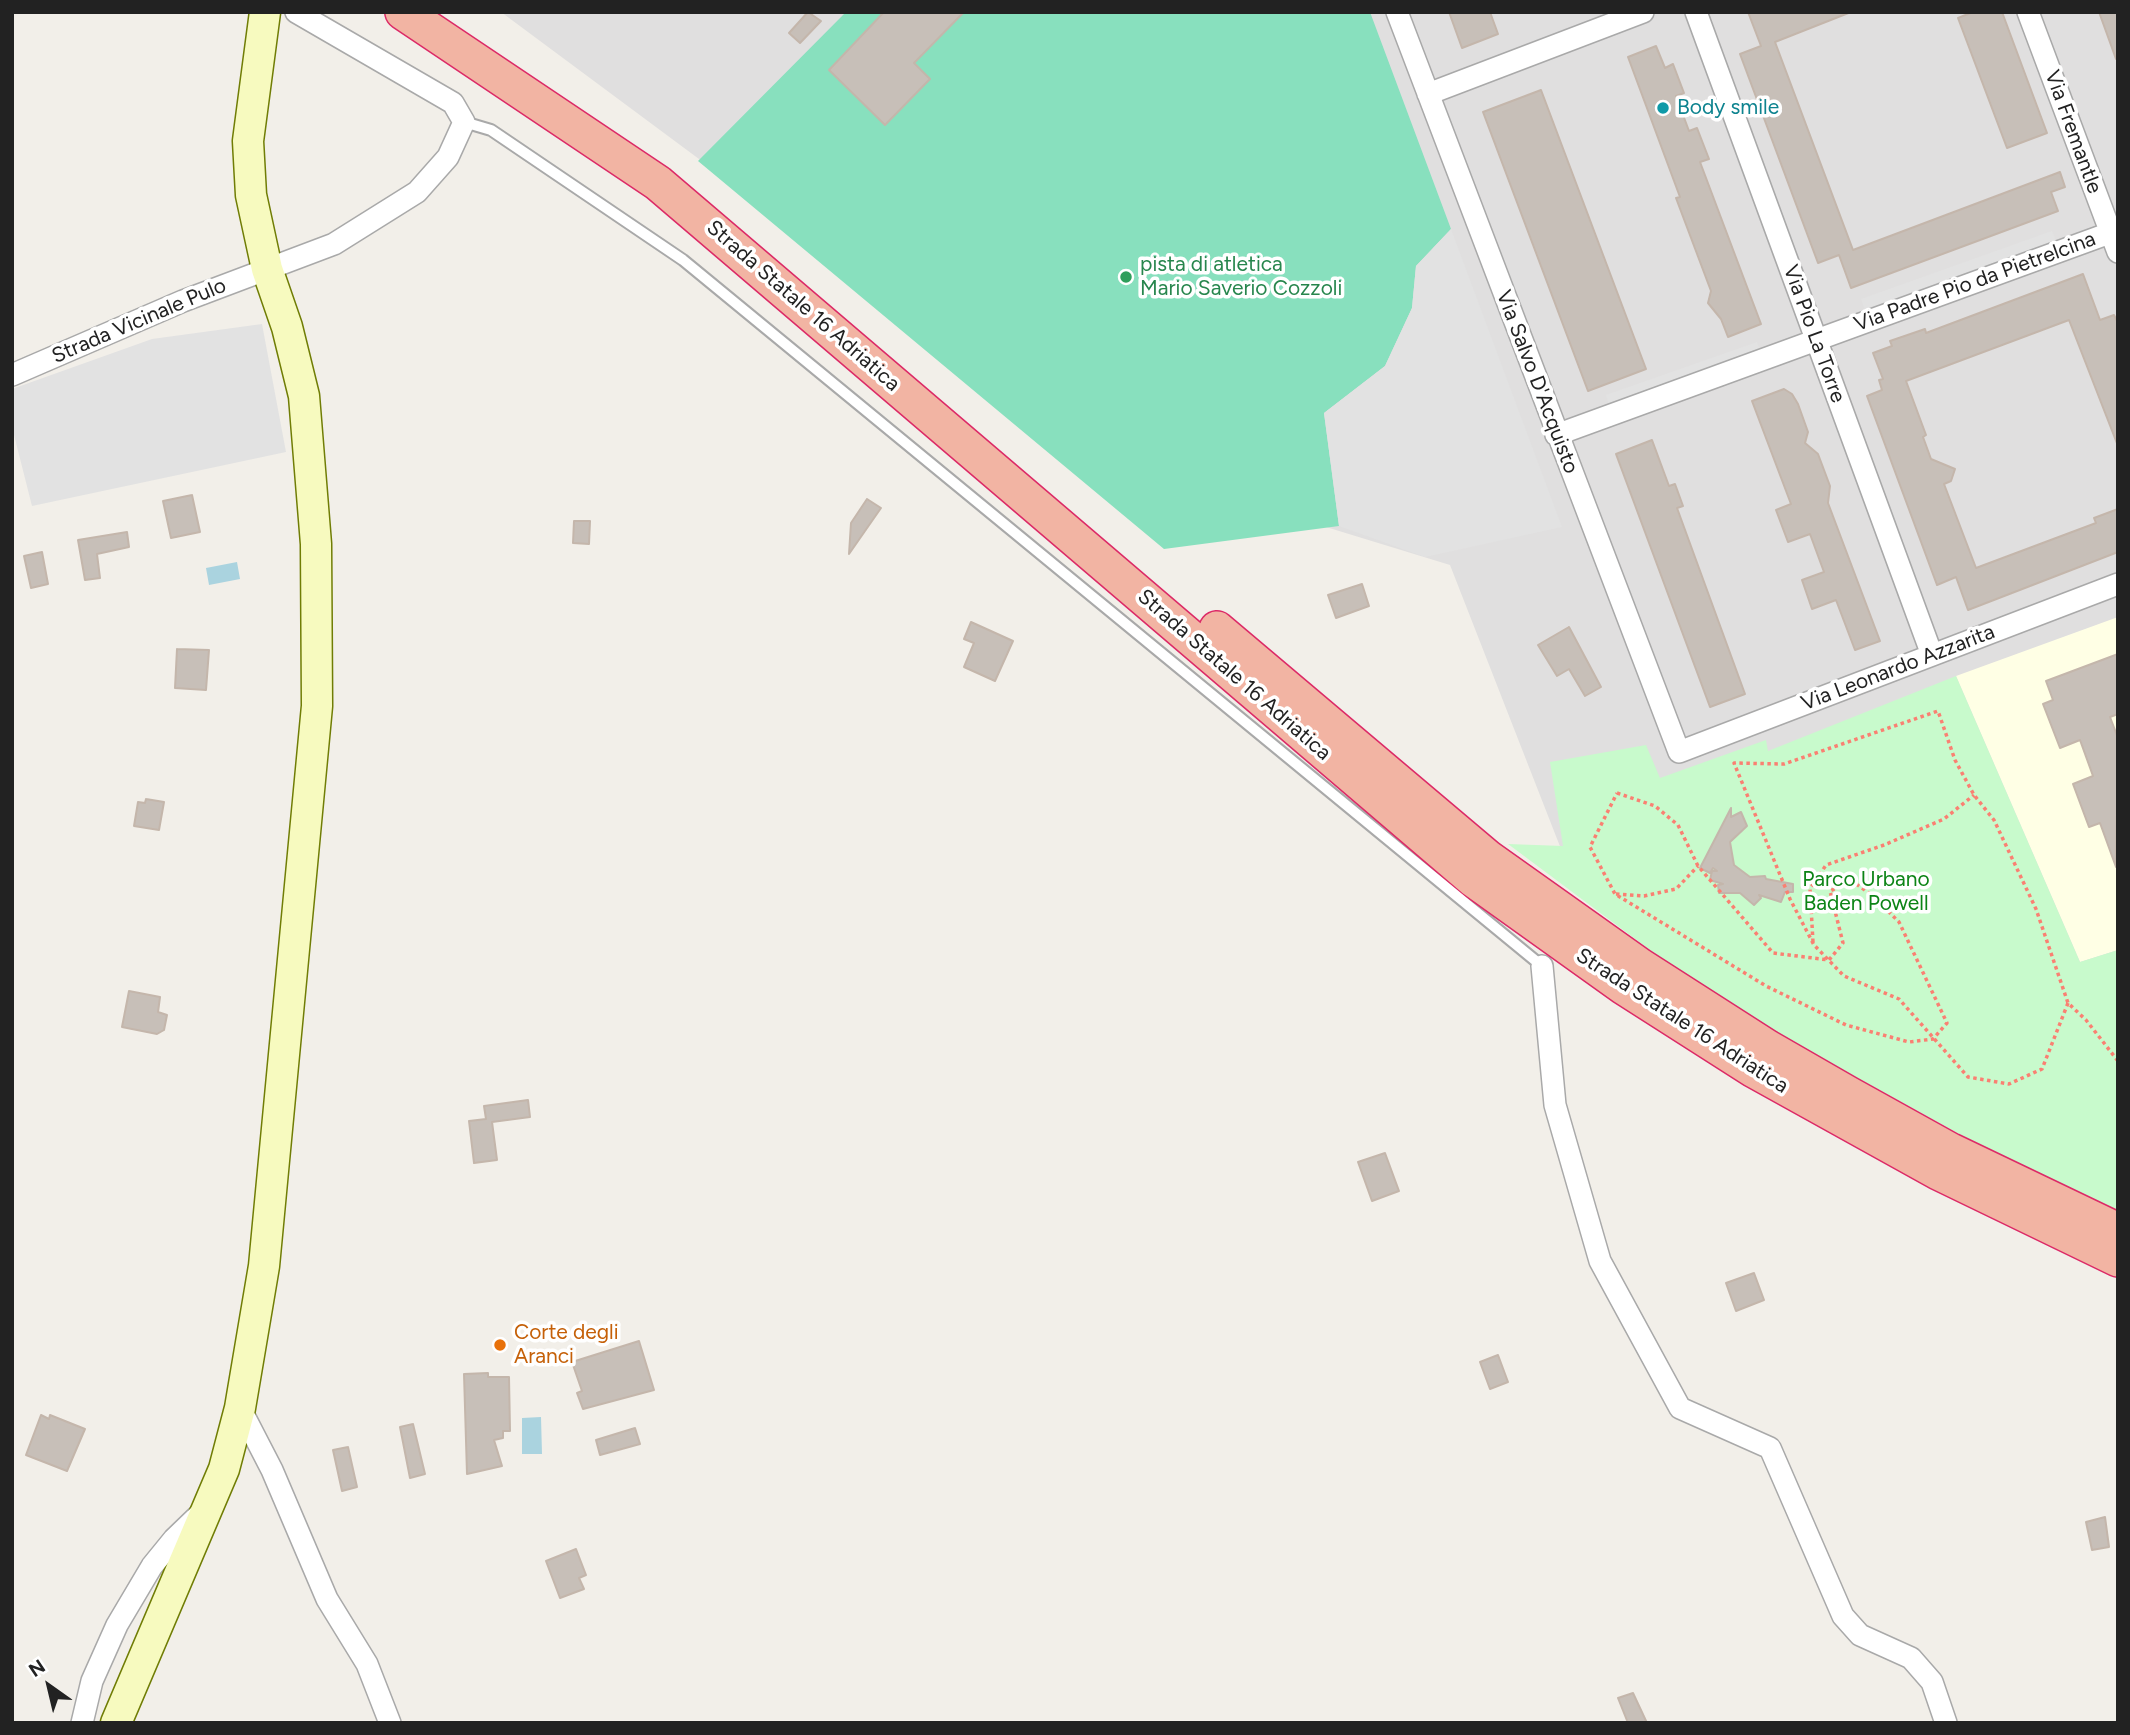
<!DOCTYPE html>
<style>
body{margin:0}
#map{position:relative;width:2130px;height:1735px;overflow:hidden;background:#f2efe9;font-family:Figtree,sans-serif}
canvas{display:block}
.frame{position:absolute;inset:0;border:14px solid #222;pointer-events:none}
.north{position:absolute;left:14px;top:1651px;width:70px;height:70px;-webkit-text-stroke:5px #fff;paint-order:stroke;rotate:326deg;font-size:19px;font-weight:700;line-height:28px;text-align:center;color:#222}
.north::after{content:'';display:block;margin:auto;width:24px;height:32px;background:#222;clip-path:polygon(50% 0,100% 100%,50% 72%,0 100%)}
</style>
<div id="map">
<canvas width="2130" height="1735"></canvas>
<div class="frame"></div>
<div class="north">N</div>
</div>
<script>
const g = document.querySelector('canvas').getContext('2d');
g.lineJoin = 'round';
function fill(path, color) {
  g.fillStyle = color;
  g.fill(path, 'evenodd');
}
function shape(rows) {
  const path = new Path2D();
  for (const r of rows) {
    path.moveTo(r[0], r[1]);
    for (let i = 2; i < r.length; i += 2) path.lineTo(r[i], r[i + 1]);
  }
  return path;
}
function stroke(path, color, width, dash) {
  g.strokeStyle = color;
  g.lineWidth = width;
  g.lineCap = dash ? 'butt' : 'round';
  g.setLineDash(dash || []);
  g.stroke(path);
}
function drawText(font, color, halo, rows, align = 'center') {
  g.font = font + ' Figtree,sans-serif';
  g.lineWidth = 7;
  g.setLineDash([]);
  g.textBaseline = 'middle';
  g.strokeStyle = halo;
  g.fillStyle = color;
  for (const [text, x, y, turn = 0] of rows) {
    g.save();
    g.translate(x, y);
    g.rotate((+turn || 0) * Math.PI / 180);
    g.textAlign = isNaN(turn) ? turn : align;
    if (halo) g.strokeText(text, 0, 0);
    g.fillText(text, 0, 0);
    g.restore();
  }
}
fill(shape([
 [501,12,2118,12,2118,1152,1561,849,1450,565,1326,527,1170,547,699,159]
]), '#e0dfdf');
fill(shape([
 [2118,617,2118,950,2080,962,1956,676]
]), '#ffffe5');
fill(shape([
 [1956,676,2080,962,2118,950,2118,1211,1992,1152,1763,1026,1654,953,1508,844,1563,846,1550,762,1646,745,1660,778,1766,740,1768,751]
]), '#c8facc');
fill(shape([
 [846,12,1370,12,1451,229,1416,266,1412,308,1385,366,1324,413,1339,526,1164,549,698,161]
]), '#88e0be');
fill(shape([
 [1451,229,1562,527,1425,557,1339,526,1324,413,1385,366,1412,308,1416,266],
 [2052,231,2057,243,1865,311,1861,299],
 [262,324,286,452,32,506,12,427,12,389,152,339],
 [1757,342,1761,352,1609,405,1606,395]
]), '#e2e2e2');
fill(shape([
 [237,562,240,579,209,585,206,568],
 [541,1417,542,1454,522,1454,522,1418]
]), '#aad3df');
const building = shape([
 [808,12,821,21,800,43,789,33,808,12],
 [884,12,964,12,914,63,930,79,885,125,829,70,884,12],
 [1449,12,1490,12,1498,34,1462,48,1449,12],
 [1748,12,1851,12,1775,42,1853,250,2060,172,2065,187,2051,192,2058,211,1851,288,1839,255,1818,263,1740,54,1761,46,1748,12],
 [1973,12,2002,12,2047,133,2007,148,1958,18,1973,12],
 [2099,12,2118,12,2118,59,2116,59,2099,12],
 [1656,46,1665,68,1673,64,1684,93,1676,96,1689,131,1697,128,1709,159,1700,162,1761,324,1728,337,1721,319,1708,303,1711,291,1676,198,1680,197,1628,57,1656,46],
 [1541,90,1646,369,1588,391,1483,112,1541,90],
 [2083,274,2100,320,2114,315,2118,323,2118,446,2069,320,1906,381,1926,435,1923,437,1931,459,1955,469,1951,481,1944,484,1976,568,2096,523,2094,518,2118,509,2118,552,1968,610,1956,577,1937,585,1867,396,1882,390,1879,380,1883,379,1873,353,1892,346,1890,341,1925,329,1926,333,2083,274],
 [1784,389,1792,394,1798,404,1808,432,1805,443,1818,454,1830,486,1828,503,1880,641,1855,650,1836,600,1812,609,1802,580,1824,572,1810,534,1788,542,1776,510,1791,504,1752,401,1784,389],
 [1652,440,1669,486,1675,484,1683,506,1677,508,1745,694,1710,707,1616,454,1652,440],
 [192,495,200,532,171,538,163,501,192,495],
 [867,499,881,508,849,554,851,523,867,499],
 [574,521,590,521,589,544,573,543,574,521],
 [127,532,129,547,97,554,100,578,85,580,78,540,127,532],
 [42,552,48,584,31,588,24,556,42,552],
 [1362,584,1369,606,1336,618,1328,595,1362,584],
 [971,622,1013,641,995,681,964,667,974,643,964,639,971,622],
 [1569,627,1601,687,1585,696,1569,669,1557,676,1538,645,1569,627],
 [177,649,209,650,206,690,175,688,177,649],
 [2118,654,2118,714,2110,717,2118,738,2116,867,2100,823,2089,827,2073,784,2093,776,2080,740,2060,748,2043,704,2053,700,2046,681,2118,654],
 [146,799,164,802,159,830,134,826,138,802,145,803,146,799],
 [1731,808,1731,817,1741,812,1747,826,1730,842,1734,865,1750,877,1765,876,1766,879,1793,884,1793,892,1785,892,1781,902,1759,895,1761,898,1754,905,1740,893,1719,893,1718,885,1723,884,1710,880,1712,871,1717,871,1713,868,1710,873,1700,868,1731,808],
 [129,991,160,997,158,1012,167,1015,164,1030,157,1034,122,1027,129,991],
 [528,1100,530,1117,492,1122,497,1160,474,1163,469,1121,486,1119,484,1106,528,1100],
 [1385,1153,1399,1191,1372,1201,1358,1162,1385,1153],
 [1754,1273,1764,1300,1736,1311,1726,1283,1754,1273],
 [639,1341,654,1390,583,1409,577,1393,582,1391,572,1362,639,1341],
 [1498,1355,1508,1382,1490,1389,1480,1362,1498,1355],
 [488,1373,488,1377,509,1377,510,1431,503,1431,503,1438,494,1440,502,1466,467,1474,464,1374,488,1373],
 [41,1415,49,1419,50,1415,85,1429,67,1471,26,1455,41,1415],
 [413,1424,425,1474,410,1478,400,1427,413,1424],
 [635,1428,640,1444,600,1455,596,1440,635,1428],
 [348,1447,357,1487,342,1491,333,1450,348,1447],
 [2105,1517,2109,1547,2092,1550,2086,1522,2105,1517],
 [576,1549,586,1575,579,1578,584,1589,560,1598,546,1561,576,1549],
 [1633,1693,1647,1723,1628,1723,1618,1698,1633,1693]
]);
fill(building, '#c7bfb8');
stroke(building, '#c4b6ab', 2);
const service = shape([
 [464,122,491,130,683,260,1542,966]
]);
const minor = shape([
 [1397,12,1679,752,2118,584],
 [1696,12,1932,655],
 [2028,12,2118,252],
 [1428,94,1643,12],
 [12,375,183,301,334,244,417,192,448,157,464,122,453,103,296,12],
 [1556,435,2118,230],
 [1542,966,1555,1105,1600,1261,1680,1408,1770,1448,1843,1616,1860,1635,1911,1658,1932,1682,1946,1723],
 [240,1408,272,1470,327,1599,367,1664,390,1723],
 [82,1723,92,1681,117,1625,152,1566,174,1539,202,1512]
]);
const secondary = shape([
 [116,1723,224,1469,240,1408,264,1266,317,706,316,544,304,396,287,327,267,269,251,195,248,141,265,12]
]);
const trunk = shape([
 [403,12,658,183,1473,879,1624,987,1754,1070,1938,1172,2118,1259],
 [1217,629,1488,858,1640,966,1768,1048,1848,1094,1951,1151,2118,1231]
]);
stroke(service, '#a9a9a9', 14);
stroke(minor, '#a9a9a9', 24);
stroke(secondary, '#707d05', 33);
stroke(trunk, '#dc2a67', 38);
stroke(shape([
 [1617,793,1655,806,1678,825,1698,866,1773,953,1829,960,1843,943,1830,891,1852,881,1873,896,1899,922,1947,1023,1933,1039,1909,1042,1846,1025,1766,986,1615,894,1590,847,1617,793],
 [1616,894,1644,896,1676,889,1698,866],
 [1813,942,1810,889,1826,865,1884,845,1944,819,1974,795],
 [2068,1003,2042,1069,2009,1084,1968,1077,1899,999,1844,976,1814,945,1790,899,1734,763,1784,764,1938,711,1955,760,1974,795,1994,820,2036,909,2068,1003,2086,1020,2118,1061]
]), '#fa8072', 3.5, [3.5, 3.5]);
stroke(service, '#fff', 10);
stroke(minor, '#fff', 21);
stroke(secondary, '#f7fabf', 30);
stroke(trunk, '#f2b4a3', 35);
for (const [x, y, r, color] of [
 [1663,108,7,"#0f9aa8"],
 [1126,277,7,"#2e9e5b"],
 [500,1345,7,"#e8710a"]
]) {
  const dot = new Path2D();
  dot.arc(x, y, r, 0, 2 * Math.PI);
  g.fillStyle = color;
  g.fill(dot);
  stroke(dot, '#fff', 2.5);
}
drawText('21px', '#0d838f', '#fff', [
 ["Body smile",1677,108]
], 'left');
drawText('21px', '#222', '#fff', [
 ["Via Fremantle",2073,132,70],
 ["Via Padre Pio da Pietrelcina",1975,282,-20],
 ["Strada Statale 16 Adriatica",803,306,41],
 ["Strada Vicinale Pulo",139,321,-23],
 ["Via Pio La Torre",1814,334,70],
 ["Via Salvo D'Acquisto",1537,382,69],
 ["Via Leonardo Azzarita",1898,668,-21],
 ["Strada Statale 16 Adriatica",1234,675,41],
 ["Strada Statale 16 Adriatica",1682,1021,33]
]);
drawText('21px', '#27864d', '#fff', [
 ["pista di atletica",1140,265],
 ["Mario Saverio Cozzoli",1140,289]
], 'left');
drawText('21px', '#0c8416', '#fff', [
 ["Parco Urbano",1866,880],
 ["Baden Powell",1866,904]
]);
drawText('21px', '#c56008', '#fff', [
 ["Corte degli",514,1333],
 ["Aranci",514,1357]
], 'left');
</script>
